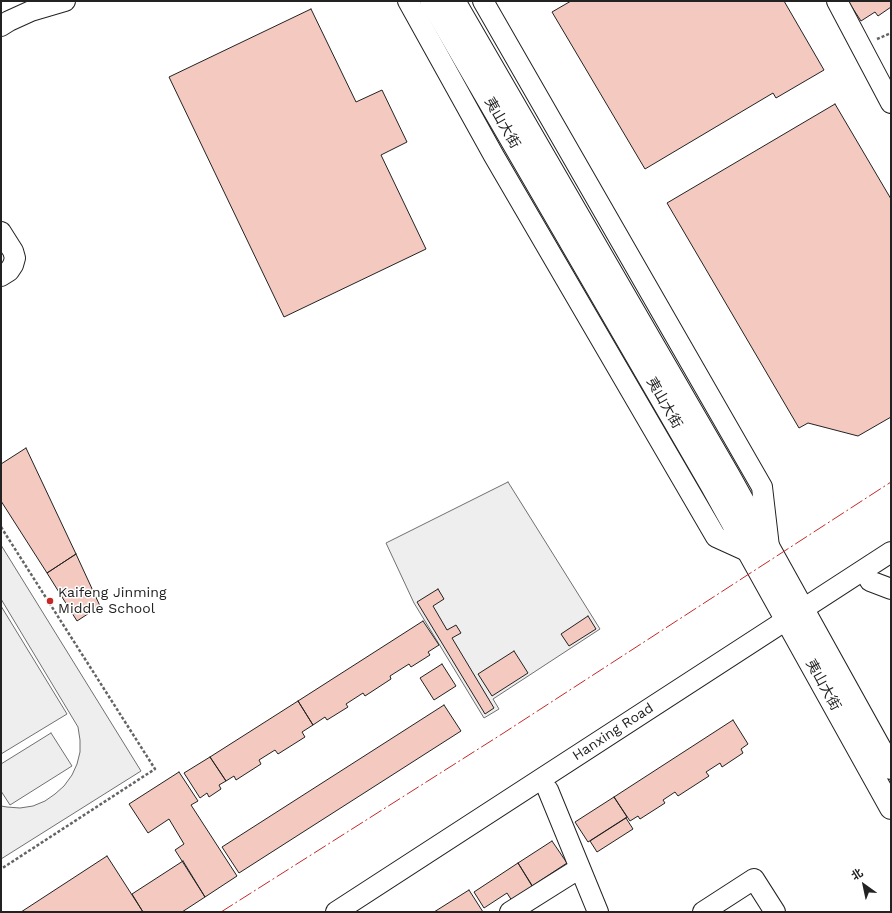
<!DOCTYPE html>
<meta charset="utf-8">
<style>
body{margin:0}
#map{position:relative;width:892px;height:913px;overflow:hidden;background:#fff;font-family:"Work Sans","Noto Sans SC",sans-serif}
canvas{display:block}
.frame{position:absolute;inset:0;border:2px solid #222;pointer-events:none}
.north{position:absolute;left:844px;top:865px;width:40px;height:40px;-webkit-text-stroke:3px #fff;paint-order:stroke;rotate:327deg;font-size:11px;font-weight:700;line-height:16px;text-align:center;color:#222}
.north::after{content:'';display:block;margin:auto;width:14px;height:18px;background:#222;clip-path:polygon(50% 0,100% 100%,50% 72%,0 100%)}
</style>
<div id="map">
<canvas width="892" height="913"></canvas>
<div class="frame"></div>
<div class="north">北</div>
</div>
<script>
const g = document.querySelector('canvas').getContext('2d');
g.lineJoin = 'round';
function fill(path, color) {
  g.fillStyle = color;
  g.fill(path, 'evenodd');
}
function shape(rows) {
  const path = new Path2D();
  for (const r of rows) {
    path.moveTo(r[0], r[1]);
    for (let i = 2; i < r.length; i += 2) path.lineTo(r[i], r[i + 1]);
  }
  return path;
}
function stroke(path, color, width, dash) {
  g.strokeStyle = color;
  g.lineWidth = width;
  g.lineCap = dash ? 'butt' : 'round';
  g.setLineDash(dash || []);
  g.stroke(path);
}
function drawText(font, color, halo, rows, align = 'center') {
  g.font = font + ' "Work Sans","Noto Sans SC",sans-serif';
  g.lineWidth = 3;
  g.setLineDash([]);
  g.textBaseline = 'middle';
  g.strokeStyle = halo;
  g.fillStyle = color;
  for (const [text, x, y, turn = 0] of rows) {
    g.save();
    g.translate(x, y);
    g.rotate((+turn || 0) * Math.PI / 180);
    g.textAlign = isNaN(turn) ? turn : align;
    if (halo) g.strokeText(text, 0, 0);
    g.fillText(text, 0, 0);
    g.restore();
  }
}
const green = shape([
 [508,482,600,629,493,699,499,709,484,718,414,603,386,543,508,482],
 [1,545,141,771,1,859,1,806,7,807,20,808,33,806,45,801,55,794,64,786,72,775,77,764,80,752,80,740,78,727,1,599,1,545],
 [1,606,67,714,1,754,1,606],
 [51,733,72,766,10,805,1,791,1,764,51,733]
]);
fill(green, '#eee');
stroke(green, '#6f6f6f', 1);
const building = shape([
 [571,1,784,1,824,70,776,98,773,93,645,169,552,12,571,1],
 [848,1,891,1,891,7,878,16,875,12,861,21,848,1],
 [311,9,356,102,382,90,407,142,381,155,426,249,284,317,169,77,311,9],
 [835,104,891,199,891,417,858,436,808,423,799,428,667,203,835,104],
 [26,448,76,554,47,573,1,501,1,464,26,448],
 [76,554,100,606,77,621,47,573,76,554],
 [438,589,444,599,433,606,447,630,456,625,461,633,452,638,494,708,485,714,417,602,438,589],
 [588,616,596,629,569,646,561,634,588,616],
 [423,621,439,645,428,652,430,655,411,667,409,664,390,676,391,679,365,696,363,693,346,704,348,707,327,720,325,717,313,725,298,701,423,621],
 [514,651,528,673,492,696,478,674,514,651],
 [442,664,456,686,434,700,420,678,442,664],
 [298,701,313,725,302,732,305,737,278,754,275,750,259,760,261,764,236,780,234,776,226,781,210,757,298,701],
 [444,705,461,731,239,873,222,847,444,705],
 [733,720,748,744,741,749,743,753,722,767,720,763,706,772,709,776,678,796,675,792,663,800,665,803,640,819,638,816,630,821,614,797,733,720],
 [210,757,226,781,219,785,221,789,209,797,207,793,200,798,184,773,210,757],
 [179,772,198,801,191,805,237,876,205,897,175,850,184,844,169,819,148,833,129,804,179,772],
 [614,797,627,817,588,842,575,822,614,797],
 [626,818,633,829,597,852,590,841,626,818],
 [552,841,567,863,532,886,518,863,552,841],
 [107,856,143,912,21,912,107,856],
 [183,861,205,897,182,912,143,912,132,894,183,861],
 [518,863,535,890,514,904,507,893,484,908,474,892,518,863],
 [469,890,483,912,434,912,469,890]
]);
fill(building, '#f3c9c0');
stroke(building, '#222', 1);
const minor = shape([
 [408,1,494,156,716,537,749,552],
 [483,1,762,487,769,547],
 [837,1,891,103],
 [1,26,9,21,31,11,65,1],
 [1,232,13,251,15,258,13,265,9,271,1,276],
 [870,581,891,589],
 [548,790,598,912],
 [336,912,891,552],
 [510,912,580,868],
 [703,912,754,879,775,912]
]);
const major = shape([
 [431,1,712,486,891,808],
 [454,1,729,476,891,768]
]);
stroke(minor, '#222', 22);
stroke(major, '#222', 24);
stroke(shape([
 [877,39,891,33],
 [1,527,155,769,1,869]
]), '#646464', 2.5, [3, 2]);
stroke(minor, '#fff', 20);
stroke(major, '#fff', 22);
stroke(shape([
 [221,912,502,734,891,482]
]), '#c62828', 1, [14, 3, 2, 3]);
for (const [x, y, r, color] of [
 [50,601,4,"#c62828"]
]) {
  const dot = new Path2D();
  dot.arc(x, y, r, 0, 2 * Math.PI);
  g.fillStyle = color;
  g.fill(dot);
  stroke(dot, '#fff', 1.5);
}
drawText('14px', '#222', '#fff', [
 ["夷山大街",502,123,60],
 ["夷山大街",664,403,60],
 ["夷山大街",823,685,61],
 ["Hanxing Road",613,732,-33]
]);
drawText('14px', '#222', '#fff', [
 ["Kaifeng Jinming",58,593],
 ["Middle School",58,609]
], 'left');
</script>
